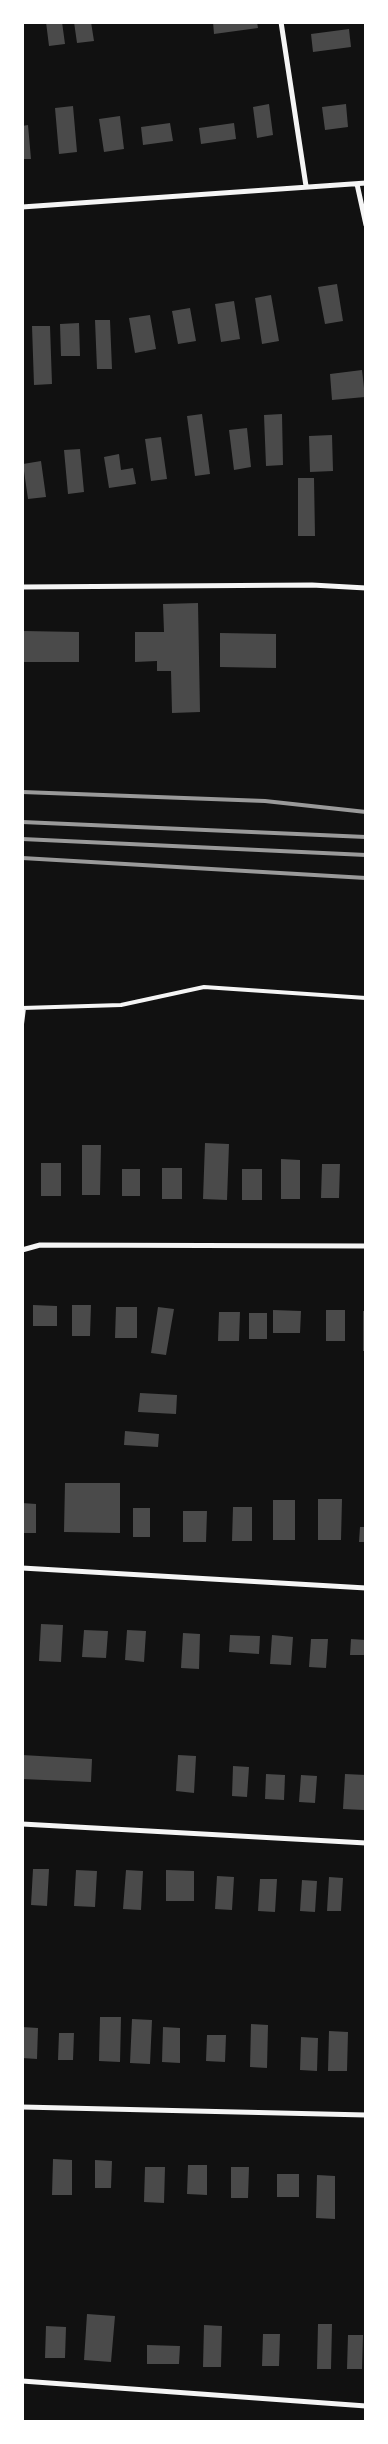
<!DOCTYPE html>
<style>
body{margin:0}
#map{position:relative;width:388px;height:2444px;overflow:hidden;background:#111;font-family:"Fira Sans Condensed",sans-serif}
canvas{display:block}
.frame{position:absolute;inset:0;border:24px solid #fff;pointer-events:none}
</style>
<div id="map">
<canvas width="388" height="2444"></canvas>
<div class="frame"></div>
</div>
<script>
const g = document.querySelector('canvas').getContext('2d');
g.lineJoin = 'round';
function fill(path, color) {
  g.fillStyle = color;
  g.fill(path, 'evenodd');
}
function shape(rows) {
  const path = new Path2D();
  for (const r of rows) {
    path.moveTo(r[0], r[1]);
    for (let i = 2; i < r.length; i += 2) path.lineTo(r[i], r[i + 1]);
  }
  return path;
}
function stroke(path, color, width, dash) {
  g.strokeStyle = color;
  g.lineWidth = width;
  g.lineCap = dash ? 'butt' : 'round';
  g.setLineDash(dash || []);
  g.stroke(path);
}
fill(shape([
 [46,22,62,22,65,44,49,46],
 [74,22,91,22,94,41,77,43],
 [213,22,257,22,258,28,214,34],
 [349,29,351,47,313,52,311,34],
 [269,104,273,135,257,138,253,107],
 [346,104,348,127,325,130,322,107],
 [73,106,77,152,59,154,55,108],
 [120,116,124,149,104,152,99,119],
 [170,123,173,141,143,145,141,127],
 [234,123,236,139,201,144,199,128],
 [28,125,31,159,22,159,22,126],
 [337,284,343,321,325,324,318,287],
 [271,295,279,341,262,344,255,298],
 [234,301,240,339,221,342,215,304],
 [190,308,196,341,178,344,172,311],
 [150,315,156,349,135,353,129,318],
 [95,320,110,320,112,369,97,369],
 [79,323,80,356,61,356,60,324],
 [32,326,50,326,52,384,34,385],
 [362,370,365,397,332,400,330,374],
 [202,414,210,474,195,476,187,416],
 [282,414,283,465,266,466,264,415],
 [247,428,251,467,234,470,229,430],
 [332,435,333,471,310,472,309,436],
 [161,437,167,479,151,481,145,439],
 [80,449,84,492,68,494,64,450],
 [119,454,121,470,133,468,136,484,109,488,104,457],
 [41,461,46,497,28,499,23,464],
 [298,478,314,478,315,536,298,536],
 [198,603,200,712,172,713,171,671,157,671,157,661,135,662,135,632,164,632,163,604],
 [23,631,79,632,79,662,23,662],
 [220,633,276,634,276,668,220,667],
 [205,1143,229,1144,227,1200,203,1199],
 [82,1145,101,1145,100,1195,82,1195],
 [281,1159,300,1160,300,1199,281,1199],
 [41,1163,61,1163,61,1196,41,1196],
 [322,1164,340,1164,339,1198,321,1198],
 [162,1168,182,1168,182,1199,162,1199],
 [122,1169,140,1169,140,1196,122,1196],
 [242,1169,262,1169,262,1200,242,1200],
 [33,1305,57,1306,57,1326,33,1326],
 [72,1305,91,1305,90,1336,72,1336],
 [116,1307,137,1307,137,1338,115,1338],
 [158,1307,174,1309,166,1355,151,1353],
 [273,1310,301,1311,300,1333,273,1333],
 [326,1310,345,1310,345,1341,326,1341],
 [363,1311,366,1311,366,1351,363,1351],
 [219,1312,240,1312,239,1341,218,1341],
 [249,1313,267,1313,267,1339,249,1339],
 [140,1393,177,1395,176,1414,138,1412],
 [125,1431,159,1434,158,1447,124,1445],
 [65,1483,120,1483,120,1533,64,1532],
 [318,1499,342,1499,341,1540,318,1540],
 [273,1500,295,1500,295,1540,273,1540],
 [22,1503,36,1504,36,1533,22,1533],
 [233,1507,252,1507,252,1541,232,1541],
 [133,1508,150,1508,150,1537,133,1537],
 [183,1511,207,1511,206,1542,183,1542],
 [360,1527,366,1527,366,1542,359,1542],
 [41,1624,63,1625,61,1662,39,1661],
 [84,1630,108,1631,106,1658,82,1657],
 [127,1630,146,1631,144,1662,125,1660],
 [183,1633,200,1634,199,1669,181,1668],
 [230,1635,260,1636,259,1654,229,1652],
 [272,1635,293,1637,291,1665,270,1664],
 [311,1639,328,1639,326,1668,309,1667],
 [351,1639,366,1640,366,1655,350,1655],
 [22,1755,92,1759,91,1782,22,1779],
 [178,1755,196,1756,194,1793,176,1791],
 [233,1766,249,1767,247,1797,232,1796],
 [266,1774,285,1775,284,1800,265,1799],
 [345,1774,366,1775,364,1810,343,1809],
 [301,1775,317,1776,315,1803,299,1802],
 [33,1869,49,1869,47,1906,31,1905],
 [76,1870,97,1871,95,1907,74,1906],
 [126,1870,143,1871,141,1910,123,1909],
 [166,1870,194,1871,194,1901,166,1901],
 [217,1876,234,1877,232,1910,215,1909],
 [329,1877,343,1878,341,1911,327,1911],
 [260,1879,277,1879,275,1912,258,1911],
 [302,1880,317,1881,315,1912,300,1911],
 [100,2017,121,2017,120,2062,99,2061],
 [132,2019,152,2020,150,2064,130,2063],
 [251,2024,268,2025,267,2068,250,2067],
 [22,2027,38,2028,37,2059,22,2058],
 [163,2027,180,2028,180,2063,162,2062],
 [329,2031,348,2032,347,2071,328,2071],
 [59,2033,74,2033,73,2060,58,2060],
 [207,2035,226,2035,225,2062,206,2061],
 [301,2037,318,2038,317,2071,300,2070],
 [53,2159,72,2160,72,2195,52,2195],
 [95,2160,112,2161,111,2188,95,2188],
 [188,2165,207,2165,207,2195,187,2194],
 [145,2167,165,2167,164,2203,144,2202],
 [231,2167,249,2167,248,2198,231,2198],
 [277,2174,299,2174,299,2197,277,2197],
 [317,2175,335,2176,335,2219,316,2218],
 [87,2314,115,2316,111,2362,84,2360],
 [318,2324,332,2324,331,2369,317,2369],
 [204,2325,222,2326,221,2367,203,2367],
 [46,2326,66,2327,65,2358,45,2358],
 [263,2334,280,2334,279,2366,262,2366],
 [348,2335,363,2335,362,2369,347,2369],
 [147,2345,180,2346,179,2364,147,2364]
]), '#4a4a4a');
stroke(shape([
 [22,1008,121,1005,204,987,366,998],
 [22,1024,24,1008]
]), '#f5f5f5', 4);
stroke(shape([
 [281,22,306,186],
 [357,184,366,225],
 [22,207,366,183],
 [22,587,312,585,366,588],
 [22,1250,40,1245,366,1246],
 [22,1568,366,1588],
 [22,1824,366,1843],
 [22,2107,366,2115],
 [22,2381,366,2406]
]), '#f5f5f5', 5);
stroke(shape([
 [22,792,265,801,366,812],
 [22,822,366,837],
 [22,839,366,855],
 [22,858,366,878]
]), '#9a9a9a', 4);
</script>
